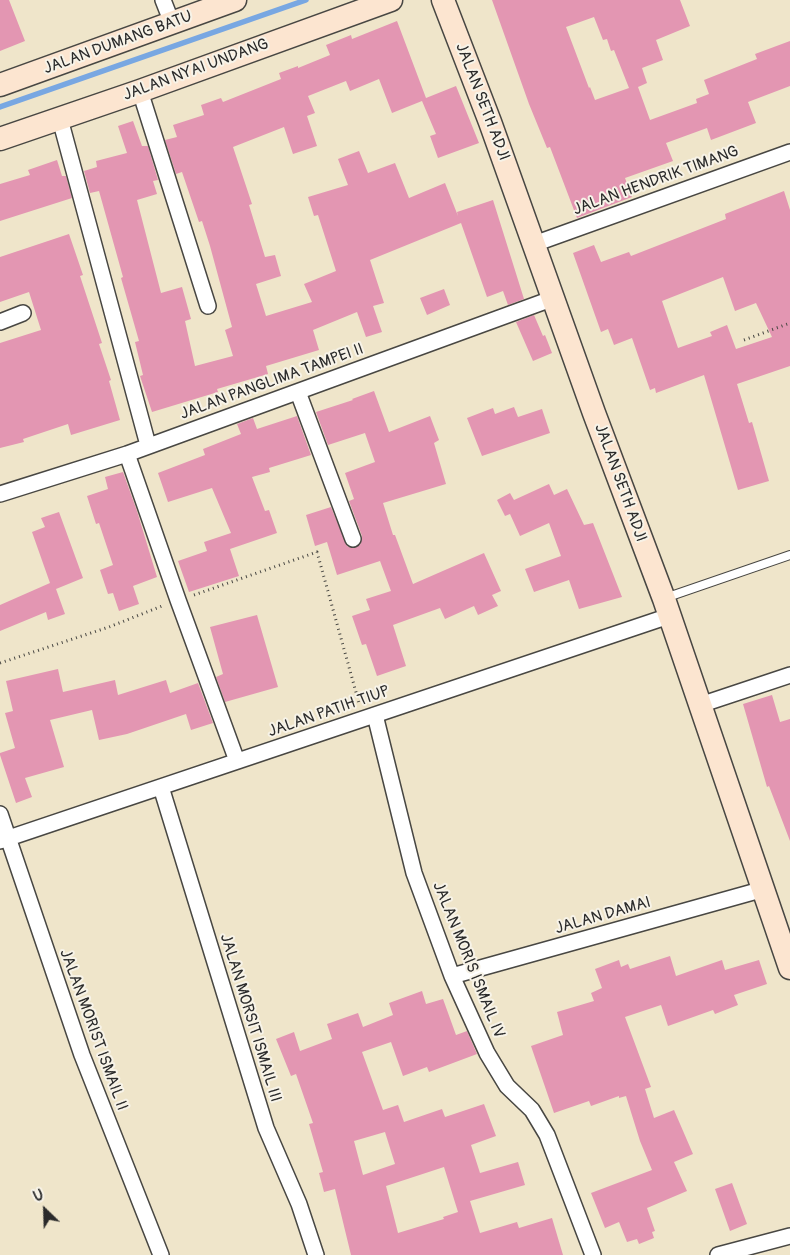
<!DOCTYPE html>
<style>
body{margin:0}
#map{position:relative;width:790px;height:1255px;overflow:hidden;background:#efe5ca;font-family:Pangolin,sans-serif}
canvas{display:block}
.north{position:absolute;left:20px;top:1185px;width:50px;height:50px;-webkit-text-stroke:4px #f7f3e8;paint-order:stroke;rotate:336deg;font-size:14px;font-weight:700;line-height:20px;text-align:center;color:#2b2b2b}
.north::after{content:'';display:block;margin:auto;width:18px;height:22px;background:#2b2b2b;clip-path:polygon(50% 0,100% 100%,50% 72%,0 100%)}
</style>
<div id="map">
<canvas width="790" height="1255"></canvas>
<div class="north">U</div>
</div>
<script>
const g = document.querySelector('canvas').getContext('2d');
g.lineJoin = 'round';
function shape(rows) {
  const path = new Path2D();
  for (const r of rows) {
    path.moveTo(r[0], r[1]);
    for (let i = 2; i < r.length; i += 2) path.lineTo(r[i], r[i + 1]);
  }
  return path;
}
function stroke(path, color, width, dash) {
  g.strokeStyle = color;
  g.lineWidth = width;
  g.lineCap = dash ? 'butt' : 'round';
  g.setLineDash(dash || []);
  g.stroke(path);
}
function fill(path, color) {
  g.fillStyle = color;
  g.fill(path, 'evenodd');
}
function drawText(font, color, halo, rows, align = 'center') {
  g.font = font + ' Pangolin,sans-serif';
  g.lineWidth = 4;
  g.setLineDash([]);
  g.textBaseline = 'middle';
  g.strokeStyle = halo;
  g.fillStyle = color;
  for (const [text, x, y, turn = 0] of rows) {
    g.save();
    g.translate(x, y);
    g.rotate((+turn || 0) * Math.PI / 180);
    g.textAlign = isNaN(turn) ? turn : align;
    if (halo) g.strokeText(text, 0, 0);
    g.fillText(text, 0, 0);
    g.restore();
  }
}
stroke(shape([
 [0,107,306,0]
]), '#78a7e2', 5.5);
fill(shape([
 [0,0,9,0,25,41,0,51],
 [492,0,680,0,690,26,656,40,663,60,642,68,647,83,638,87,650,120,697,103,696,99,709,94,704,80,757,59,755,54,790,41,790,86,748,102,756,123,711,140,707,128,666,143,673,161,625,178,632,197,577,218,550,147,547,148,529,104],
 [594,17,603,40,607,39,611,51,614,50,629,88,595,100,590,87,589,88,566,27],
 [397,21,426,98,456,86,479,143,438,158,430,136,436,134,422,101,392,113,379,79,350,91,346,81,308,96,315,113,307,116,317,146,293,154,284,127,233,147,252,204,249,205,265,257,275,255,281,276,256,284,266,316,312,302,304,284,336,271,318,215,314,216,308,197,348,185,338,159,359,151,368,173,395,163,409,198,445,183,458,216,457,212,493,200,524,299,508,305,503,291,487,297,461,223,370,260,384,303,373,306,382,332,366,337,357,312,313,330,319,350,266,366,268,374,217,389,218,392,152,412,140,376,143,375,135,342,139,341,121,278,123,277,99,191,90,193,84,171,97,167,96,161,127,153,118,126,133,121,142,146,148,146,158,180,153,181,157,194,137,200,161,293,182,287,191,319,185,321,195,366,233,356,225,330,232,327,210,246,202,221,199,222,182,172,176,174,165,140,177,137,173,125,204,115,201,105,221,98,223,102,281,79,279,73,298,66,298,68,330,55,326,45,351,35,352,39],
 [57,160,62,176,66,176,72,198,0,221,0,184,30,175,28,170],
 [784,191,790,210,790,366,737,384,749,423,752,422,769,481,738,490,704,375,656,393,655,388,650,390,632,338,614,345,608,329,601,332,573,253,594,245,601,262,629,252,631,256,726,219,725,214],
 [723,277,735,311,756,303,772,337,736,349,727,325,710,332,712,336,678,348,662,301],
 [69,234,83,275,80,276,102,343,99,344,111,380,109,381,120,420,71,435,68,424,23,439,24,442,0,448,0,343,41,330,29,292,0,302,0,257],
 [444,289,450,305,427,315,420,298],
 [534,315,543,336,545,335,552,353,533,361,516,322],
 [374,391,389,432,430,416,439,440,434,443,446,484,383,503,393,535,395,535,413,584,484,553,501,591,492,595,498,606,478,615,474,606,445,619,440,608,393,625,406,666,377,676,366,644,362,645,352,616,370,610,366,599,391,591,380,561,337,575,327,542,315,546,306,515,331,507,347,546,352,548,360,545,362,536,349,501,354,499,345,473,375,462,365,433,328,445,316,412,353,400,352,399],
 [514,407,518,417,542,409,550,433,482,456,467,418,493,408,495,414],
 [297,416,311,455,269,468,270,472,252,477,265,511,269,510,277,533,230,549,239,576,189,592,178,561,207,551,204,542,231,533,212,488,168,502,158,473,205,455,203,449,241,434,237,424,253,418,257,429],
 [123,472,137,511,157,577,133,586,139,604,119,611,113,593,108,594,100,570,113,565,99,523,96,524,87,496,108,489,105,477],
 [549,484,554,495,567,489,584,525,593,523,622,597,579,609,569,580,534,592,525,569,561,556,549,523,520,536,510,514,505,516,497,500,510,493,514,500],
 [59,512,83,578,56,589,65,614,48,620,46,612,0,631,0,605,50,583,32,532,45,527,41,518],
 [257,615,278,687,225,702,216,677,223,674,210,627],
 [58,669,63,692,115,680,118,695,166,680,170,693,198,683,213,723,191,730,186,714,127,734,99,740,92,710,50,720,64,767,25,778,32,797,16,803,0,755,0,753,15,748,5,713,13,711,6,681],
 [772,695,780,722,790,719,790,841,769,786,767,787,743,704],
 [670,956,676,976,722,960,725,970,759,960,767,984,734,995,738,1005,715,1014,713,1010,668,1026,661,1005,625,1017,651,1087,645,1089,654,1118,674,1110,693,1154,674,1162,687,1191,647,1208,655,1231,652,1232,654,1238,639,1244,637,1239,627,1242,619,1222,605,1228,591,1193,652,1170,640,1141,626,1096,619,1098,619,1096,591,1106,589,1101,554,1113,531,1046,563,1035,557,1012,594,1001,591,993,602,988,595,969,619,960,621,967,628,964,630,969],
 [422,991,426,1004,443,999,456,1035,467,1031,477,1054,429,1072,427,1067,403,1076,391,1042,362,1052,383,1110,398,1105,404,1122,442,1109,445,1117,484,1104,496,1136,471,1145,480,1173,518,1162,525,1185,470,1201,480,1233,517,1222,519,1228,552,1218,563,1255,351,1255,335,1189,324,1192,319,1173,323,1172,309,1124,313,1123,296,1074,291,1076,276,1039,294,1032,300,1051,332,1039,327,1024,358,1013,363,1027,393,1015,389,1003],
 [385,1132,395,1164,363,1175,354,1141],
 [444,1167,458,1212,443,1217,444,1219,398,1233,386,1186],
 [732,1183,747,1224,730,1231,715,1189]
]), '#e396b2');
const lane = shape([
 [665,598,790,555]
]);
const street = shape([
 [163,0,172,23],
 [140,91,208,306],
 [60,119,148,445],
 [534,244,790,152],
 [0,322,23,313],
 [298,392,353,539],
 [127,454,178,600,237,761],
 [0,494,127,454,554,298],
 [700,705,790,675],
 [375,715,414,873,452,976,487,1053,507,1086,532,1110,547,1135,593,1255],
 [161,787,266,1128,299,1204,316,1255],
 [0,814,82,1055,161,1255],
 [0,841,669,616],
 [452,976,764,889],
 [718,1255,790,1236]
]);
const secondary = shape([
 [443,0,490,122,594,413,664,599,790,968],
 [0,85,235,0],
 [0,139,140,91,391,0]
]);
stroke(lane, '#484743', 10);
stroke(street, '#484743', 18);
stroke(secondary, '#484743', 25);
stroke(shape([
 [744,340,790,323],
 [194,595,317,552,359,703],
 [0,663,109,627,162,606]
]), '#484743', 3, [1, 4]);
stroke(lane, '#fff', 8);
stroke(street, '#fff', 15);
stroke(secondary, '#fce5d0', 22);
drawText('16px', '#2b2b2b', '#f7f3e8', [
 ["JALAN DUMANG BATU",118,43,-20],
 ["JALAN NYAI UNDANG",196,70,-20],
 ["JALAN SETH ADJI",482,102,69],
 ["JALAN HENDRIK TIMANG",656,181,-20],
 ["JALAN PANGLIMA TAMPEI II",272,382,-20],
 ["JALAN SETH ADJI",620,483,70],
 ["JALAN PATIH TIUP",329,712,-19],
 ["JALAN DAMAI",603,916,-16],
 ["JALAN MORIS ISMAIL IV",468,960,68],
 ["JALAN MORSIT ISMAIL III",250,1018,73],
 ["JALAN MORIST ISMAIL II",93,1030,70]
]);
</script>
